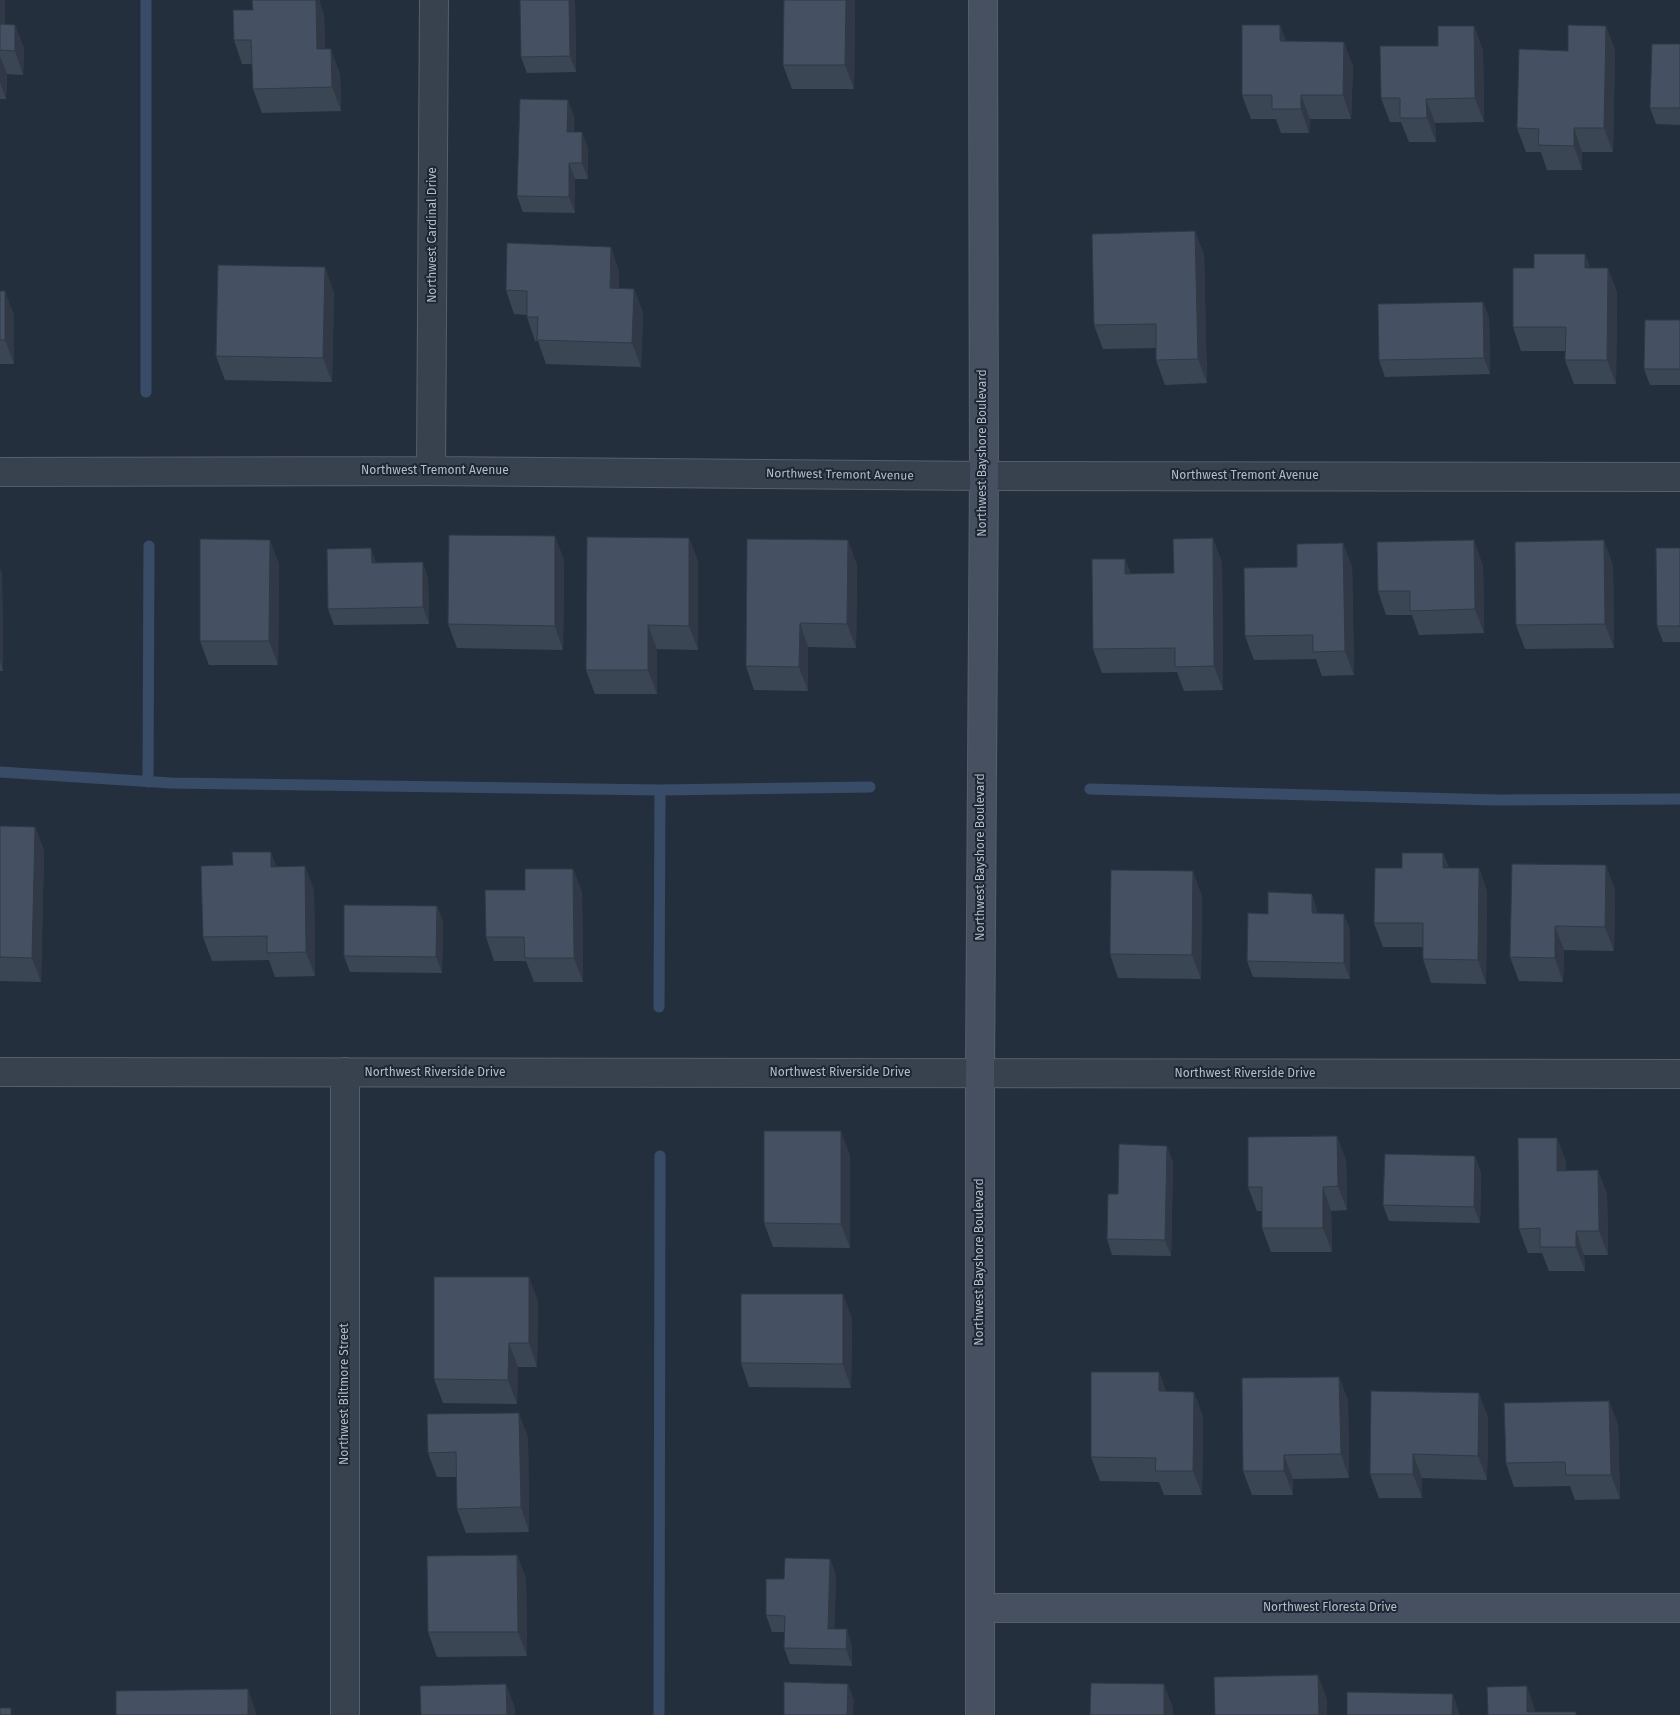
<!DOCTYPE html>
<style>
body{margin:0}
canvas{display:block;background:#242f3e}
</style>
<canvas width="1680" height="1715"></canvas>
<script>
const g = document.querySelector('canvas').getContext('2d');
g.lineJoin = 'round';
function shape(rows) {
  const path = new Path2D();
  for (const r of rows) {
    path.moveTo(r[0], r[1]);
    for (let i = 2; i < r.length; i += 2) path.lineTo(r[i], r[i + 1]);
  }
  return path;
}
function stroke(path, color, width, dash) {
  g.strokeStyle = color;
  g.lineWidth = width;
  g.lineCap = dash ? 'butt' : 'round';
  g.setLineDash(dash || []);
  g.stroke(path);
}
function fill(path, color) {
  g.fillStyle = color;
  g.fill(path, 'evenodd');
}
function drawText(font, color, halo, rows, align = 'center') {
  g.font = font + ' "Fira Sans",sans-serif';
  g.lineWidth = 4;
  g.setLineDash([]);
  g.textBaseline = 'middle';
  g.strokeStyle = halo;
  g.fillStyle = color;
  for (const [text, x, y, turn = 0] of rows) {
    g.save();
    g.translate(x, y);
    g.rotate((+turn || 0) * Math.PI / 180);
    g.textAlign = isNaN(turn) ? turn : align;
    if (halo) g.strokeText(text, 0, 0);
    g.fillText(text, 0, 0);
    g.restore();
  }
}
stroke(shape([
 [146,0,146,392],
 [0,772,171,783,660,790,870,787],
 [148,782,149,546],
 [1090,789,1497,800,1680,799],
 [659,1007,660,790],
 [659,1715,660,1156]
]), '#394c67', 11);
const street = shape([
 [431,471,434,0],
 [0,472,431,471,984,476,1680,477],
 [0,1072,1680,1074],
 [345,1715,345,1072]
]);
const secondary = shape([
 [981,1608,1680,1608],
 [980,1715,980,1074,984,476,983,0]
]);
stroke(street, '#565f6c', 30);
stroke(secondary, '#565f6c', 30);
stroke(street, '#38414e', 28);
stroke(secondary, '#465061', 28);
fill(shape([
 [0,0,5,0,5,24,15,25,24,49,23,75,7,74,6,99,0,99],
 [252,0,319,0,324,16,325,49,340,74,341,111,262,113,253,89,252,64,242,64,234,40,253,10],
 [575,0,576,72,527,73,521,57],
 [784,0,855,0,854,89,792,89,783,65],
 [1280,25,1286,41,1353,66,1351,119,1310,119,1309,133,1281,133,1276,119,1251,119,1242,95],
 [1474,26,1483,51,1484,122,1435,123,1436,142,1409,142,1401,122,1390,122,1381,98,1438,46],
 [1680,44,1680,125,1656,124,1650,108],
 [1615,50,1613,152,1582,152,1582,170,1547,170,1541,152,1526,152,1517,128,1568,51],
 [574,116,574,132,588,148,588,179,575,179,575,213,523,212,517,196],
 [1195,231,1204,255,1207,383,1165,385,1156,360,1156,348,1103,349,1094,325],
 [1585,254,1590,268,1617,292,1616,384,1574,384,1565,360,1566,351,1521,351,1513,327,1534,268],
 [619,271,619,288,634,289,643,313,641,367,546,364,538,341,535,341,527,317,527,315,514,314,506,290],
 [0,291,14,315,14,364,0,364],
 [334,292,332,382,225,380,216,356],
 [1483,302,1489,318,1490,374,1385,377,1379,360],
 [1680,320,1680,385,1650,385,1644,369],
 [689,538,698,562,698,650,657,649,657,694,595,694,586,670],
 [1343,543,1352,567,1354,675,1322,676,1316,659,1254,660,1245,636,1297,567],
 [1680,548,1680,642,1663,642,1657,626],
 [1125,559,1131,574,1174,573,1222,562,1223,690,1184,691,1177,672,1102,673,1093,649],
 [564,560,563,650,457,648,448,624],
 [377,563,428,578,429,624,334,625,328,609],
 [279,564,278,665,209,665,200,641],
 [857,565,856,648,808,647,808,691,754,690,746,666],
 [1483,565,1484,633,1419,635,1412,615,1386,615,1378,591],
 [1613,565,1614,648,1525,649,1516,625],
 [0,569,2,575,3,671,0,671],
 [0,826,35,827,44,851,41,982,0,981],
 [1443,853,1449,868,1479,868,1487,892,1486,984,1431,983,1423,959,1423,947,1383,947,1374,923,1402,868],
 [1512,864,1615,889,1614,951,1564,950,1563,982,1519,981,1510,957],
 [277,867,314,890,315,976,275,977,269,960,212,961,203,937],
 [573,869,582,893,583,982,534,982,526,961,494,961,486,937,525,890],
 [1202,896,1201,979,1118,978,1110,954],
 [437,906,443,922,442,973,350,972,344,956],
 [1317,910,1317,913,1350,930,1350,979,1253,977,1247,961,1268,914],
 [1557,1138,1566,1162,1566,1171,1607,1194,1608,1255,1584,1255,1585,1271,1549,1271,1542,1253,1528,1253,1519,1229],
 [850,1155,850,1248,773,1247,764,1223],
 [1475,1156,1481,1173,1480,1223,1389,1221,1383,1205],
 [1346,1160,1347,1210,1331,1211,1332,1252,1271,1252,1262,1228,1262,1211,1257,1211,1248,1187],
 [1173,1162,1171,1256,1112,1255,1107,1239,1118,1194],
 [538,1301,537,1367,518,1367,517,1404,443,1403,434,1379],
 [852,1318,851,1388,749,1387,741,1363],
 [1159,1372,1166,1392,1203,1416,1202,1495,1164,1495,1159,1482,1100,1481,1091,1457],
 [1339,1377,1348,1401,1349,1478,1293,1479,1293,1495,1252,1495,1243,1471],
 [1609,1401,1618,1425,1620,1499,1575,1500,1570,1486,1514,1487,1506,1463],
 [1488,1417,1487,1480,1422,1478,1422,1498,1379,1498,1370,1474],
 [528,1437,529,1532,466,1533,457,1509,457,1477,437,1477,428,1453],
 [517,1555,526,1579,527,1656,437,1657,428,1632],
 [830,1559,836,1576,834,1629,852,1646,852,1666,790,1664,784,1648,785,1632,772,1632,766,1615,784,1579]
]), '#3b4654');
fill(shape([
 [0,0,5,0,5,48,0,36],
 [316,0,319,0,324,16,326,74,317,49],
 [569,0,575,0,576,72,570,56],
 [846,0,855,0,854,89,845,65],
 [15,25,24,49,23,75,15,51],
 [1280,25,1289,49,1280,41],
 [1474,26,1483,51,1484,122,1475,98],
 [1606,26,1615,50,1613,152,1604,128],
 [1344,42,1353,66,1351,119,1343,95],
 [331,49,340,74,341,111,332,87],
 [0,56,7,74,6,99,0,82],
 [1301,95,1310,119,1309,133,1301,109],
 [1426,99,1435,123,1436,142,1427,118],
 [568,100,574,116,573,148,567,132],
 [1574,128,1582,152,1582,170,1574,146],
 [582,132,588,148,588,179,582,163],
 [569,163,575,179,575,213,569,197],
 [1195,231,1204,255,1207,383,1198,359],
 [611,247,619,271,618,312,610,288],
 [1585,254,1594,278,1585,268],
 [325,267,334,292,332,382,323,358],
 [1608,268,1617,292,1616,384,1607,360],
 [634,289,643,313,641,367,632,343],
 [5,291,14,315,14,364,5,340],
 [1483,302,1489,318,1490,374,1484,358],
 [555,536,564,560,563,650,555,626],
 [689,538,698,562,698,650,689,626],
 [1213,538,1222,562,1223,690,1214,666],
 [270,540,279,564,278,665,269,641],
 [848,540,857,565,856,648,847,624],
 [1474,540,1483,565,1484,633,1475,609],
 [1604,540,1613,565,1614,648,1605,624],
 [1343,543,1352,567,1354,675,1345,651],
 [371,548,377,565,372,563],
 [1125,559,1134,583,1125,574],
 [423,562,428,578,429,624,423,607],
 [0,569,2,575,3,671,0,661],
 [800,623,808,647,808,691,799,667],
 [648,625,657,649,657,694,648,670],
 [35,827,44,851,41,982,32,958],
 [271,852,280,876,271,867],
 [1443,853,1452,877,1443,868],
 [1606,865,1615,889,1614,951,1605,927],
 [305,866,314,890,315,976,306,952],
 [1479,868,1487,892,1486,984,1478,960],
 [573,869,582,893,583,982,574,958],
 [1193,871,1202,896,1201,979,1192,955],
 [1312,894,1317,910,1317,929,1312,913],
 [437,906,443,922,442,973,436,957],
 [1344,914,1350,930,1350,979,1344,963],
 [1555,926,1564,950,1563,982,1555,958],
 [841,1131,850,1155,850,1248,841,1224],
 [1337,1136,1346,1160,1347,1210,1338,1186],
 [1557,1138,1566,1162,1566,1195,1557,1171],
 [1167,1146,1173,1162,1171,1256,1165,1240],
 [1475,1156,1481,1173,1480,1223,1474,1207],
 [1598,1170,1607,1194,1608,1255,1599,1231],
 [1323,1187,1331,1211,1332,1252,1323,1228],
 [1576,1231,1584,1255,1585,1271,1576,1247],
 [529,1277,538,1301,537,1367,529,1343],
 [843,1294,852,1318,851,1388,843,1364],
 [509,1343,518,1367,517,1404,508,1380],
 [1159,1372,1168,1396,1159,1391],
 [1339,1377,1348,1401,1349,1478,1341,1454],
 [1194,1392,1203,1416,1202,1495,1193,1471],
 [1479,1393,1488,1417,1487,1480,1478,1456],
 [1609,1401,1618,1425,1620,1499,1611,1475],
 [519,1413,528,1437,529,1532,521,1507],
 [1413,1454,1422,1478,1422,1498,1413,1474],
 [1284,1455,1293,1479,1293,1495,1284,1471],
 [517,1555,526,1579,527,1656,518,1632],
 [830,1559,836,1576,834,1646,828,1629],
 [847,1629,852,1646,852,1666,846,1649],
 [1318,1675,1327,1699,1327,1715,1319,1715],
 [506,1684,515,1708,515,1715,507,1715],
 [848,1684,854,1700,853,1715,847,1715],
 [1164,1684,1173,1708,1173,1715,1164,1715],
 [1527,1686,1535,1710,1535,1715,1527,1712],
 [248,1689,256,1713,256,1715,248,1715],
 [1453,1694,1460,1715,1452,1715]
]), '#303945');
const building = shape([
 [252,0,316,0,317,49,331,49,332,87,253,89,251,40,234,40,233,10,253,10,252,0],
 [520,0,569,0,570,56,521,57,520,0],
 [784,0,846,0,845,65,783,65,784,0],
 [0,24,15,25,15,51,0,50,0,24],
 [1242,25,1280,25,1280,41,1344,42,1343,95,1301,95,1301,109,1272,109,1272,95,1242,95,1242,25],
 [1568,25,1606,26,1604,128,1574,128,1574,146,1538,145,1539,129,1517,128,1519,49,1568,51,1568,25],
 [1438,26,1474,26,1475,98,1426,99,1427,118,1400,118,1400,98,1381,98,1380,46,1438,46,1438,26],
 [1652,44,1680,44,1680,108,1650,108,1652,44],
 [520,99,568,100,567,132,582,132,582,163,569,163,569,197,517,196,520,99],
 [1195,231,1198,359,1156,360,1156,324,1094,325,1092,234,1195,231],
 [507,243,611,247,610,288,634,289,632,343,537,340,538,317,527,317,527,291,506,290,507,243],
 [1534,254,1585,254,1585,268,1608,268,1607,360,1565,360,1566,327,1513,327,1513,268,1534,268,1534,254],
 [218,265,325,267,323,358,216,356,218,265],
 [0,291,5,291,5,340,0,340,0,291],
 [1483,302,1484,358,1379,360,1378,304,1483,302],
 [1645,320,1680,320,1680,369,1644,369,1645,320],
 [449,535,555,536,555,626,448,624,449,535],
 [587,537,689,538,689,626,648,625,648,670,586,670,587,537],
 [1213,538,1214,666,1175,667,1175,648,1093,649,1092,559,1125,559,1125,574,1174,573,1173,539,1213,538],
 [200,539,270,540,269,641,200,641,200,539],
 [747,539,848,540,847,624,800,623,799,667,746,666,747,539],
 [1474,540,1475,609,1410,611,1410,591,1378,591,1377,542,1474,540],
 [1604,540,1605,624,1516,625,1515,542,1604,540],
 [1343,543,1345,651,1313,652,1313,635,1245,636,1244,568,1297,567,1297,544,1343,543],
 [371,548,372,563,423,562,423,607,328,609,327,549,371,548],
 [1656,548,1680,548,1680,626,1657,626,1656,548],
 [0,826,35,827,32,958,0,957,0,826],
 [232,852,271,852,271,867,305,866,306,952,267,953,267,936,203,937,201,866,233,865,232,852],
 [1402,853,1443,853,1443,868,1479,868,1478,960,1423,959,1423,923,1374,923,1375,868,1402,868,1402,853],
 [1512,864,1606,865,1605,927,1555,926,1555,958,1510,957,1512,864],
 [525,869,573,869,574,958,525,958,524,937,486,937,485,890,525,890,525,869],
 [1111,870,1193,871,1192,955,1110,954,1111,870],
 [1268,892,1312,894,1312,913,1344,914,1344,963,1247,961,1248,913,1268,914,1268,892],
 [344,905,437,906,436,957,344,956,344,905],
 [764,1131,841,1131,841,1224,764,1223,764,1131],
 [1337,1136,1338,1186,1323,1187,1323,1228,1262,1228,1262,1187,1248,1187,1248,1137,1337,1136],
 [1518,1138,1557,1138,1557,1171,1598,1170,1599,1231,1576,1231,1576,1247,1540,1247,1540,1228,1519,1229,1518,1138],
 [1119,1144,1167,1146,1165,1240,1107,1239,1108,1194,1118,1194,1119,1144],
 [1385,1154,1475,1156,1474,1207,1383,1205,1385,1154],
 [434,1277,529,1277,529,1343,509,1343,508,1380,434,1379,434,1277],
 [741,1294,843,1294,843,1364,741,1363,741,1294],
 [1091,1372,1159,1372,1159,1391,1194,1392,1193,1471,1155,1471,1156,1458,1091,1457,1091,1372],
 [1339,1377,1341,1454,1284,1455,1284,1471,1243,1471,1242,1378,1339,1377],
 [1371,1391,1479,1393,1478,1456,1413,1454,1413,1474,1370,1474,1371,1391],
 [1609,1401,1611,1475,1566,1475,1565,1462,1506,1463,1504,1403,1609,1401],
 [519,1413,521,1507,457,1509,456,1452,428,1453,427,1414,519,1413],
 [517,1555,518,1632,428,1632,427,1556,517,1555],
 [785,1558,830,1559,828,1629,847,1629,846,1649,784,1648,785,1616,766,1615,766,1579,784,1579,785,1558],
 [1318,1675,1319,1715,1215,1715,1214,1677,1318,1675],
 [784,1682,848,1684,847,1715,784,1715,784,1682],
 [1091,1683,1164,1684,1164,1715,1090,1715,1091,1683],
 [506,1684,507,1715,421,1715,420,1686,506,1684],
 [1527,1686,1527,1712,1576,1712,1576,1715,1488,1715,1487,1687,1527,1686],
 [248,1689,248,1715,116,1715,116,1691,248,1689],
 [1347,1692,1453,1694,1452,1715,1347,1715,1347,1692],
 [0,1708,11,1708,11,1715,0,1715,0,1708]
]);
fill(building, '#455162');
stroke(building, '#303945', 1);
drawText('12px', '#b4bcc9', '#1d2633', [
 ["Northwest Cardinal Drive",433,235,-90],
 ["Northwest Bayshore Boulevard",983,453,-90],
 ["Northwest Tremont Avenue",435,471],
 ["Northwest Tremont Avenue",840,475,1],
 ["Northwest Tremont Avenue",1245,476],
 ["Northwest Bayshore Boulevard",981,857,-90],
 ["Northwest Riverside Drive",435,1073],
 ["Northwest Riverside Drive",840,1073],
 ["Northwest Riverside Drive",1245,1074],
 ["Northwest Bayshore Boulevard",980,1262,-90],
 ["Northwest Biltmore Street",345,1394,-90],
 ["Northwest Floresta Drive",1330,1608]
]);
</script>
